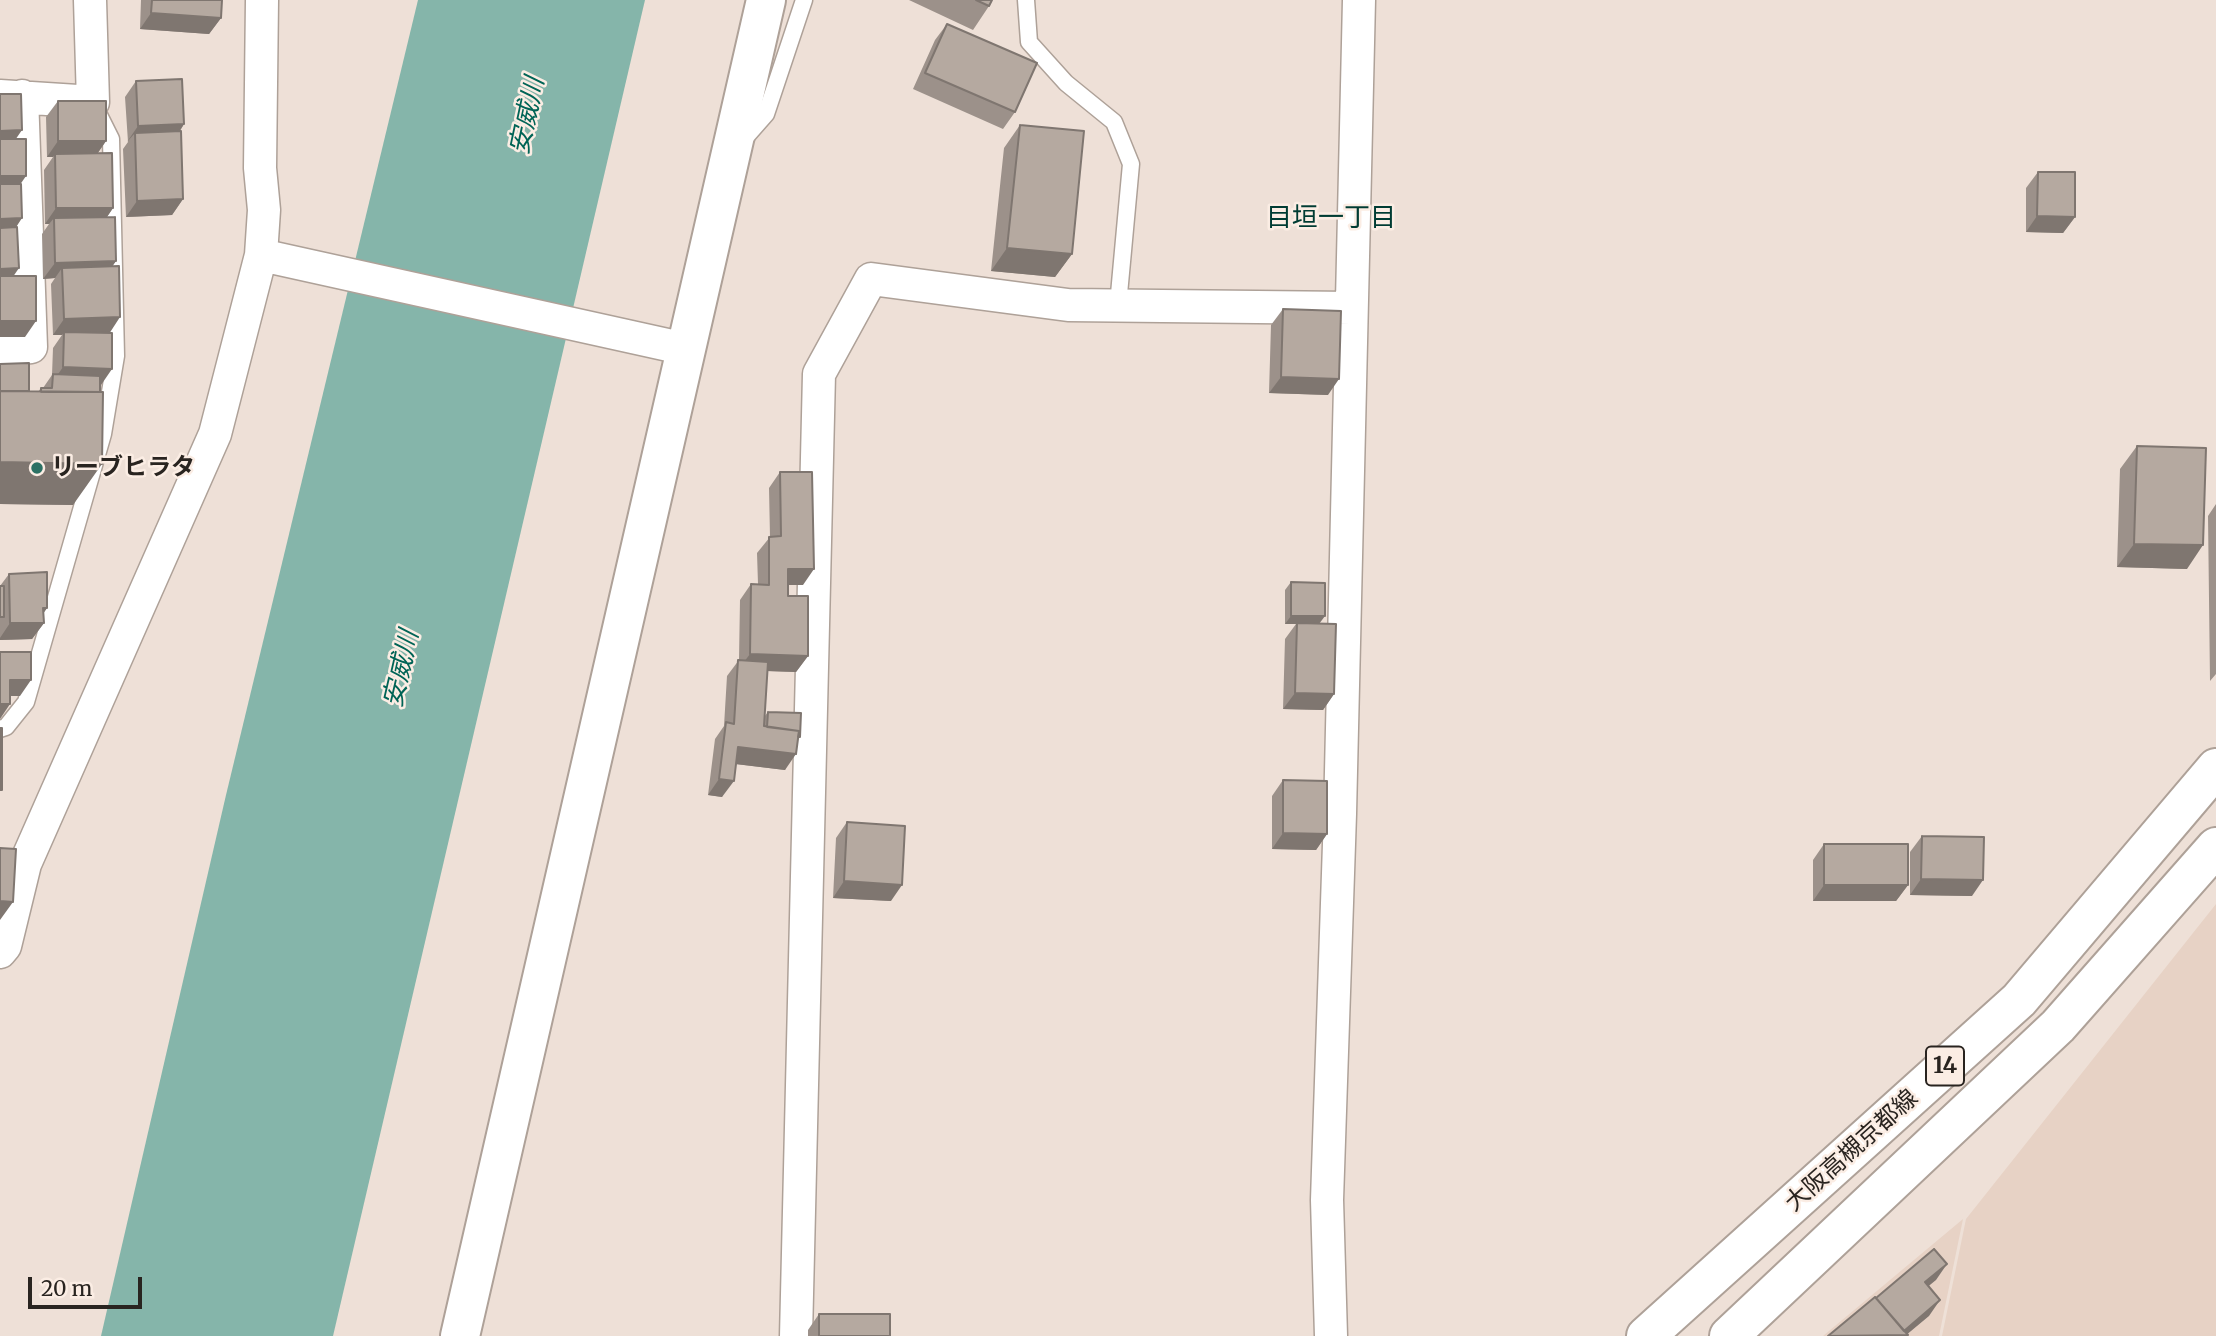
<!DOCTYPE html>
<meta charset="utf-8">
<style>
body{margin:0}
#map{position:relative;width:2216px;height:1336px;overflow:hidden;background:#eee0d7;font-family:Merriweather,serif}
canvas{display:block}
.scale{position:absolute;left:28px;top:1277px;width:114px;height:32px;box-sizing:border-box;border:4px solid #292420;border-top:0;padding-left:9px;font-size:21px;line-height:24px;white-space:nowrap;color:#292420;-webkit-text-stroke:5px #fbede4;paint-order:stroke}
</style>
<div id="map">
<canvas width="2216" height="1336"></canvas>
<div class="scale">20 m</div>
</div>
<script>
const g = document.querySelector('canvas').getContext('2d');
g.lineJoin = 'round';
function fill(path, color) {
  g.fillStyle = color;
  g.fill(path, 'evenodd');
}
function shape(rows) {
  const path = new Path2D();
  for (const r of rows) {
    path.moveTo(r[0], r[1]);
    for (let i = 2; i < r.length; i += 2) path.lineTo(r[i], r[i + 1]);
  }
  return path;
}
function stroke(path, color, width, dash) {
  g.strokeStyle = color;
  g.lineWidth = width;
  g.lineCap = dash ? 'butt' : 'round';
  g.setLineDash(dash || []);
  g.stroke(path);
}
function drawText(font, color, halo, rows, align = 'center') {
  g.font = font + ' Merriweather,"Noto Sans JP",serif';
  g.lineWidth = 5;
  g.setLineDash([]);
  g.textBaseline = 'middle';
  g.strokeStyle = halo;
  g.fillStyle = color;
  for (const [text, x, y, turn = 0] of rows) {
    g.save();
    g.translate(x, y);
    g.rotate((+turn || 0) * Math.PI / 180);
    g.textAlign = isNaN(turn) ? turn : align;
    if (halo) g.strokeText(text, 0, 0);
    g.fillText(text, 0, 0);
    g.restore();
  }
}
fill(shape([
 [2216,904,2216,1336,1942,1336,1966,1219],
 [1963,1219,1939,1336,1823,1336]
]), '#e7d2c5');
fill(shape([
 [418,0,645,0,333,1336,101,1336,226,795]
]), '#85b5aa');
const lane = shape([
 [1026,0,1029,42,1066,83,1114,122,1131,164,1118,305],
 [744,139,766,114,804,0],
 [0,729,6,727,26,702,103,434,116,356,111,139,97,111]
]);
const street = shape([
 [0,96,93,102,90,0],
 [261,255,686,349],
 [0,350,31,347,22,96],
 [0,952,5,946,25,864,215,434,261,255,264,210,260,168,262,0],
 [796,1336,819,374,871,279,1068,305,1351,308],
 [1331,1336,1327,1200,1340,814,1359,0]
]);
const secondary = shape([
 [460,1336,766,0]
]);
const primary = shape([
 [1646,1336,2019,1000,2216,768],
 [1729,1336,2058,1026,2216,847]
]);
stroke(lane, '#aea198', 19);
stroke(street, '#aea198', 35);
stroke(secondary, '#aea198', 42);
stroke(primary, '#aea198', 42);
stroke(lane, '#fff', 16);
stroke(street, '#fff', 32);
stroke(secondary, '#fff', 38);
stroke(primary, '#fff', 38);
fill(shape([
 [141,0,222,0,221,18,209,34,140,29],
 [909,0,992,0,989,6,973,30],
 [947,24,1015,112,1003,129,913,89,935,40],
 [136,81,184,124,180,131,183,199,172,215,126,217,123,149,128,142,125,97],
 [58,101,106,141,97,154,113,208,107,217,116,261,112,266,109,333,101,385,73,505,0,504,0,364,29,391,38,392,41,388,43,388,52,375,53,348,62,335,53,335,51,284,55,278,43,279,42,234,49,224,45,224,44,170,53,157,47,157,46,117],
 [1020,125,1072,254,1055,277,991,271,1004,148],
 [2038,172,2075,217,2063,233,2026,232,2026,188],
 [1283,309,1328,395,1269,393,1271,325],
 [2137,446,2187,569,2117,567,2120,469],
 [780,472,803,585,788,585,788,596,808,656,796,672,767,671,764,717,768,712,798,740,785,770,736,764,722,797,708,795,715,739,724,726,727,676,739,660,740,600,751,584,758,584,757,553,770,537,769,488],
 [2216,504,2216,674,2210,681,2208,516],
 [9,574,47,608,43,613,44,623,32,639,0,640,0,586],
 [1291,582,1320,624,1334,694,1323,710,1283,709,1285,639,1296,624,1285,624,1285,590],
 [1283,780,1327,834,1316,850,1272,849,1272,796],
 [847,822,891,901,833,898,836,838],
 [1922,836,1972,896,1910,895,1910,852],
 [1824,844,1908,885,1896,901,1813,901,1813,860],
 [819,1314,890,1336,808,1336,808,1330]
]), '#9c918a');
fill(shape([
 [151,13,221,18,209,34,140,29],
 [184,124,173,141,135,133,127,142,138,126],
 [22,130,11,146,0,147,0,131],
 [58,141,106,141,95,157,55,154,53,157,47,157],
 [0,176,26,176,15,192,0,192],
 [183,199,172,215,126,217,137,201],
 [56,208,113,208,102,224,54,218,49,224,45,224],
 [2037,216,2075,217,2063,233,2026,232],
 [22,218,11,235,0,235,0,219],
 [1007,248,1072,254,1055,277,991,271],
 [116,261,105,277,62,268,55,278,43,279,55,263],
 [19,268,8,284,0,284,0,269],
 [120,317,109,334,64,332,62,335,53,335,64,319],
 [0,321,36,321,25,337,0,337],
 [63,367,112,369,101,385,52,383],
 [1281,377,1339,379,1328,395,1269,393],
 [0,462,102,464,73,505,0,504],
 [2134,544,2203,545,2187,569,2117,567],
 [788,569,814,569,803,585,776,585],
 [43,608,47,608,37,623,44,623,32,639,0,640,0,638,10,623],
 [1291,616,1325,616,1319,624,1285,624],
 [750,654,808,656,796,672,738,670],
 [10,680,31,680,20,696,0,696],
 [1295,693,1334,694,1323,710,1283,709],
 [0,704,10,704,0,719],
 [738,747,796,754,785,770,727,763],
 [719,779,734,781,722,797,708,795],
 [1283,833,1327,834,1316,850,1272,849],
 [1921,879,1983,880,1972,896,1910,895],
 [844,881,902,885,891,901,833,898],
 [1824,885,1908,885,1896,901,1813,901],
 [0,901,13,902,0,920],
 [1947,1264,1936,1280,1914,1298,1925,1282],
 [1940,1300,1929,1316,1905,1336,1902,1332]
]), '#7f7670');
const building = shape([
 [152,0,222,0,221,18,151,13,152,0],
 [976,0,992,0,989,6,976,0],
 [947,24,1037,63,1015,112,925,73,947,24],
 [182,79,184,124,138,126,136,81,182,79],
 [0,94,21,94,22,130,0,131,0,94],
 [58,101,106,101,106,141,58,141,58,101],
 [1020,125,1084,131,1072,254,1007,248,1020,125],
 [181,131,183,199,137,201,135,133,181,131],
 [0,139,26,139,26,176,0,176,0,139],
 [112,153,113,208,56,208,55,154,112,153],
 [2038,172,2075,172,2075,217,2037,216,2038,172],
 [0,184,21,184,22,218,0,219,0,184],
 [115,217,116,261,55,263,54,218,115,217],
 [17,227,19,268,0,269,0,228,17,227],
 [119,266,120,317,64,319,62,268,119,266],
 [0,276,36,276,36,321,0,321,0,276],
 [1283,309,1341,311,1339,379,1281,377,1283,309],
 [64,332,112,333,112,369,63,367,64,332],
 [29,363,29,391,0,391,0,364,29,363],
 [53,374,100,376,100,392,41,392,41,388,52,388,53,374],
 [0,391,103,392,102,464,0,462,0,391],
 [2137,446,2206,448,2203,545,2134,544,2137,446],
 [780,472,812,472,814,569,788,569,788,596,808,596,808,656,750,654,751,584,769,585,769,537,781,536,780,472],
 [47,572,47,608,43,608,44,623,10,623,9,574,47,572],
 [1291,582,1325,583,1325,616,1291,616,1291,582],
 [0,586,4,586,4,617,0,617,0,586],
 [1297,623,1336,624,1334,694,1295,693,1297,623],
 [0,652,31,652,31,680,10,680,10,704,0,704,0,652],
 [738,660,768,662,764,726,799,731,796,754,738,747,734,781,719,779,726,722,734,724,738,660],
 [768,712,801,713,800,737,798,737,799,731,767,727,768,712],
 [0,728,2,728,2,790,0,790,0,728],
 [1283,780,1327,781,1327,834,1283,833,1283,780],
 [847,822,905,826,902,885,844,881,847,822],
 [1922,836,1984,837,1983,880,1921,879,1922,836],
 [1824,844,1908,844,1908,885,1824,885,1824,844],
 [0,848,16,849,13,902,0,901,0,848],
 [1934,1249,1947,1264,1925,1282,1940,1300,1904,1331,1876,1298,1934,1249],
 [1875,1297,1908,1335,1828,1336,1875,1297],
 [819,1314,890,1314,890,1336,819,1336,819,1314]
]);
fill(building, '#b5a9a0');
stroke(building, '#7f7670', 2);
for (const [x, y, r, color] of [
 [37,468,7,"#2c7164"]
]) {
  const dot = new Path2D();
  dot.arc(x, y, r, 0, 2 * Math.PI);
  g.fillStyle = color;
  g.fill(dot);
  stroke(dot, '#fbede4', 2.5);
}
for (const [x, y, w] of [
 [1945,1066,38]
]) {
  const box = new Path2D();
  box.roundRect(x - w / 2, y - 19.5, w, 39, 5);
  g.fillStyle = '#fbede4';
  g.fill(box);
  stroke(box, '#292420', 2);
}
drawText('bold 23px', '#292420', null, [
 ["14",1945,1066]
]);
drawText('bold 24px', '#292420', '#fbede4', [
 ["リーブヒラタ",51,468]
], 'left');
drawText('24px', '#292420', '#fbede4', [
 ["大阪高槻京都線",1852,1151,-42]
]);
drawText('italic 26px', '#006456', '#fbede4', [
 ["安威川",528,116,-78],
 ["安威川",402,669,-77]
]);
drawText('26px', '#003c33', '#fbede4', [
 ["目垣一丁目",1331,219]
]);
</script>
